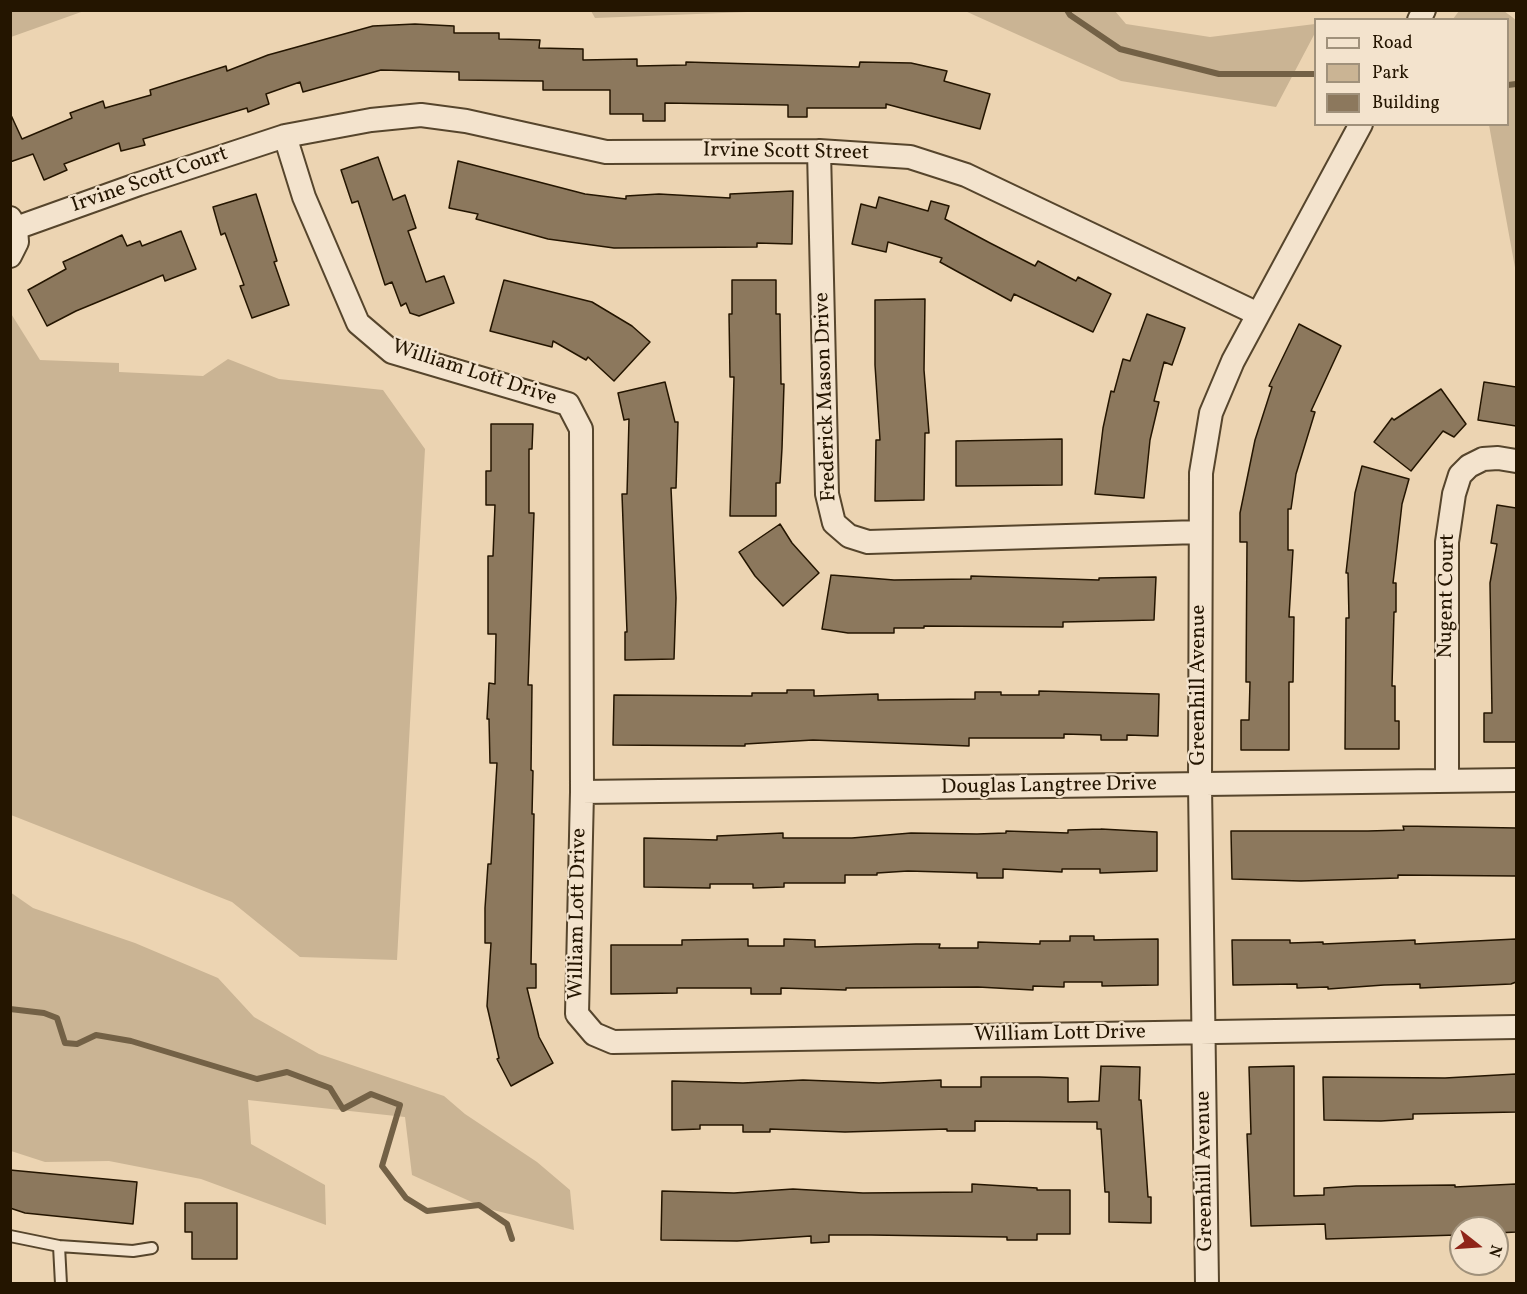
<!DOCTYPE html>
<style>
body{margin:0}
#map{position:relative;width:1527px;height:1294px;overflow:hidden;background:#ecd4b2;font-family:Vollkorn,serif}
canvas{display:block}
.frame{position:absolute;inset:0;border:12px solid #241500;pointer-events:none}
.legend{position:absolute;left:1314px;top:18px;width:195px;height:108px;box-sizing:border-box;background:#f3e3cd;border:2px solid #a0917b;margin:0;padding:8px 10px;list-style:none;font-size:18px;color:#241500}
.legend li{display:flex;align-items:center;gap:12px;height:30px}
.legend b{width:30px;border:2px solid #a0917b}
.north{position:absolute;left:1449px;top:1216px;width:60px;height:60px;box-sizing:border-box;background:#f3e3cd;border:2px solid #a0917b;border-radius:50%;rotate:107deg;font-size:16px;font-weight:700;line-height:24px;text-align:center;color:#241500}
.north::after{content:'';display:block;margin:auto;width:21px;height:27px;background:#8f2418;clip-path:polygon(50% 0,100% 100%,50% 72%,0 100%)}
</style>
<div id="map">
<canvas width="1527" height="1294"></canvas>
<div class="frame"></div>
<ul class="legend">
<li><b style="height:8px;background:#f3e3cd"></b>Road</li>
<li><b style="height:16px;background:#cab494"></b>Park</li>
<li><b style="height:16px;background:#8c785d"></b>Building</li>
</ul>
<div class="north">N</div>
</div>
<script>
const g = document.querySelector('canvas').getContext('2d');
g.lineJoin = 'round';
function fill(path, color) {
  g.fillStyle = color;
  g.fill(path, 'evenodd');
}
function shape(rows) {
  const path = new Path2D();
  for (const r of rows) {
    path.moveTo(r[0], r[1]);
    for (let i = 2; i < r.length; i += 2) path.lineTo(r[i], r[i + 1]);
  }
  return path;
}
function stroke(path, color, width, dash) {
  g.strokeStyle = color;
  g.lineWidth = width;
  g.lineCap = dash ? 'butt' : 'round';
  g.setLineDash(dash || []);
  g.stroke(path);
}
function drawText(font, color, halo, rows, align = 'center') {
  g.font = font + ' Vollkorn,serif';
  g.lineWidth = 4.5;
  g.setLineDash([]);
  g.textBaseline = 'middle';
  g.strokeStyle = halo;
  g.fillStyle = color;
  for (const [text, x, y, turn = 0] of rows) {
    g.save();
    g.translate(x, y);
    g.rotate((+turn || 0) * Math.PI / 180);
    g.textAlign = isNaN(turn) ? turn : align;
    if (halo) g.strokeText(text, 0, 0);
    g.fillText(text, 0, 0);
    g.restore();
  }
}
fill(shape([
 [11,10,84,10,84,11,11,37],
 [591,11,773,11,595,18],
 [965,11,1115,11,1126,24,1210,37,1315,24,1315,33,1276,107,1121,81],
 [1504,11,1516,20,1516,273,1489,125,1508,124,1508,20,1453,19,1459,11],
 [10,312,40,360,119,363,119,372,203,376,228,359,279,379,383,390,425,449,397,960,300,957,232,902,11,815],
 [10,892,33,908,135,943,218,978,254,1017,319,1054,444,1096,465,1114,537,1162,570,1190,574,1230,485,1208,412,1175,405,1117,248,1100,251,1144,325,1185,326,1225,201,1179,109,1161,45,1162,11,1151]
]), '#cab494');
stroke(shape([
 [1067,10,1070,15,1120,49,1219,74,1316,74],
 [1508,85,1516,84],
 [10,1009,44,1013,57,1018,65,1043,77,1044,96,1035,131,1041,257,1079,287,1072,330,1088,343,1109,371,1094,400,1105,382,1166,406,1198,427,1211,479,1205,507,1224,512,1239]
]), '#736146', 6);
const building = shape([
 [415,24,454,26,454,33,499,33,499,39,540,40,539,48,583,49,583,60,637,59,637,66,686,65,686,62,859,67,860,62,911,63,947,71,944,81,990,94,980,129,886,104,886,108,807,108,807,117,788,117,788,105,665,103,665,121,643,121,643,114,610,114,610,90,543,90,543,81,459,80,459,72,381,70,303,92,300,82,266,94,269,104,248,112,247,108,143,139,145,145,121,151,119,143,64,164,67,170,44,180,33,154,10,162,10,113,22,139,72,118,70,113,103,101,105,108,151,95,150,90,226,66,227,71,268,55,373,26,415,24],
 [378,157,393,200,405,195,416,228,408,231,426,282,444,276,454,303,419,316,410,313,406,303,401,306,392,282,385,285,358,201,352,203,341,170,378,157],
 [458,161,585,194,626,199,626,196,659,194,730,198,730,194,793,191,792,244,757,243,757,247,614,248,548,239,476,219,478,214,449,208,458,161],
 [256,194,277,261,274,262,289,305,252,318,240,286,244,285,225,233,221,235,213,207,256,194],
 [879,197,928,211,931,201,949,206,945,219,990,243,1035,266,1038,261,1076,281,1078,277,1111,294,1093,332,1014,294,1011,301,940,262,942,258,888,242,886,252,852,244,861,204,876,208,879,197],
 [181,231,196,269,165,281,163,275,76,311,47,326,28,290,66,269,63,262,122,235,127,246,140,241,142,246,181,231],
 [504,280,592,302,632,326,650,342,614,381,588,357,586,360,553,341,552,347,490,331,504,280],
 [732,280,776,280,776,314,780,314,781,384,784,384,782,448,780,483,776,483,776,516,730,516,734,377,730,377,729,314,732,314,732,280],
 [925,299,924,370,929,433,925,433,924,500,875,501,876,440,880,440,875,365,875,300,925,299],
 [1147,314,1185,328,1172,365,1164,362,1154,401,1159,402,1150,440,1144,498,1095,494,1103,428,1111,391,1114,392,1123,359,1130,361,1147,314],
 [1299,324,1341,346,1311,411,1315,412,1296,474,1291,509,1288,509,1288,550,1293,550,1289,617,1294,617,1293,682,1289,682,1289,750,1241,750,1241,720,1249,720,1250,682,1246,682,1247,542,1240,542,1240,513,1255,440,1272,387,1269,386,1299,324],
 [665,382,675,422,678,422,676,488,671,488,676,598,674,659,625,660,625,632,627,632,622,494,627,494,629,419,624,420,618,393,665,382],
 [1484,382,1516,387,1516,426,1478,420,1484,382],
 [1441,389,1466,424,1454,437,1443,431,1411,471,1374,442,1392,418,1394,420,1441,389],
 [491,424,533,424,532,449,529,449,529,513,534,513,528,685,532,685,531,770,533,771,532,814,534,814,531,964,536,964,536,988,527,988,539,1037,553,1063,511,1086,497,1059,499,1058,487,1006,491,943,485,943,485,908,488,864,491,864,497,763,490,763,489,719,487,719,489,683,495,684,496,634,488,634,488,556,493,556,495,505,486,505,486,471,491,471,491,424],
 [1062,439,1062,485,956,486,956,441,1062,439],
 [1362,466,1409,479,1402,504,1393,583,1396,583,1396,612,1394,612,1392,686,1395,686,1395,721,1399,721,1399,749,1345,749,1346,618,1349,618,1348,573,1346,573,1355,493,1362,466],
 [1497,505,1516,508,1516,742,1484,742,1484,713,1492,713,1490,583,1497,544,1491,543,1497,505],
 [780,524,792,543,819,573,783,606,755,576,739,552,780,524],
 [831,575,894,580,971,579,971,576,1099,580,1099,578,1156,577,1154,620,1063,622,1063,627,924,626,924,628,894,628,894,633,848,633,822,629,831,575],
 [787,690,814,690,814,696,878,694,878,700,975,699,975,692,1001,692,1001,695,1039,695,1039,691,1159,694,1158,736,1127,735,1127,740,1101,740,1101,735,1064,734,1064,738,969,738,969,746,813,740,745,744,745,746,613,745,614,695,752,696,752,693,787,693,787,690],
 [1403,826,1516,828,1516,876,1398,875,1398,878,1301,881,1232,879,1231,831,1368,831,1404,830,1403,826],
 [1101,829,1157,832,1157,871,1100,873,1100,869,1062,869,1062,872,1003,869,1003,878,977,878,977,873,908,871,877,873,877,875,845,875,845,883,784,883,784,887,753,888,753,884,710,884,710,888,644,887,644,838,717,840,717,836,783,833,783,838,852,838,911,833,977,834,1006,833,1006,831,1068,833,1068,830,1101,829],
 [1070,936,1094,936,1094,940,1158,939,1158,985,1102,986,1102,982,1064,982,1064,987,1033,986,1033,990,978,987,846,988,846,990,781,988,781,994,751,994,751,988,677,988,677,993,611,994,611,945,682,945,682,940,748,939,748,946,784,946,784,939,815,940,815,947,916,944,940,944,939,948,978,948,978,942,1040,944,1040,941,1070,941,1070,936],
 [1516,939,1516,982,1511,984,1420,988,1420,984,1384,985,1328,989,1328,987,1297,988,1297,984,1233,985,1232,940,1290,940,1290,943,1323,942,1323,944,1415,940,1415,944,1516,939],
 [1101,1066,1140,1067,1139,1100,1141,1100,1148,1197,1151,1197,1151,1223,1109,1222,1109,1192,1105,1192,1101,1129,1097,1129,1097,1122,975,1121,975,1131,947,1131,947,1129,845,1132,770,1129,770,1132,743,1132,743,1125,700,1125,700,1129,672,1130,672,1081,743,1083,803,1080,879,1083,941,1080,941,1087,981,1087,981,1077,1039,1077,1068,1078,1068,1102,1099,1101,1101,1066],
 [1294,1066,1294,1196,1324,1195,1324,1188,1356,1186,1455,1185,1455,1187,1516,1184,1516,1232,1497,1233,1497,1228,1457,1228,1457,1235,1326,1239,1325,1224,1251,1226,1247,1134,1251,1134,1249,1067,1294,1066],
 [1516,1074,1516,1112,1413,1114,1413,1119,1381,1121,1324,1120,1323,1077,1445,1078,1516,1074],
 [10,1170,137,1182,133,1224,25,1213,10,1208,10,1170],
 [972,1184,1037,1188,1037,1190,1070,1190,1070,1234,1037,1234,1037,1240,1007,1240,1007,1237,871,1235,829,1235,829,1242,811,1243,811,1236,737,1241,661,1240,662,1191,734,1193,793,1189,863,1193,972,1192,972,1184],
 [185,1203,237,1203,237,1259,192,1259,192,1232,185,1232,185,1203]
]);
fill(building, '#8c785d');
stroke(building, '#241500', 1.5);
const service = shape([
 [10,1236,59,1246,133,1251,152,1248],
 [59,1246,61,1284]
]);
const minor = shape([
 [1419,20,1424,10],
 [285,136,304,197,358,323,392,352,568,404,581,429,582,792,577,1014,594,1034,613,1042,1516,1027],
 [819,151,827,494,834,523,849,536,868,542,1199,532],
 [10,218,16,228,17,242,10,256],
 [16,228,139,184,285,136,371,120,421,115,466,121,606,152,819,151,910,157,966,175,1258,314],
 [1447,781,1447,542,1454,494,1460,475,1469,466,1483,459,1498,458,1516,461],
 [582,792,1516,780],
 [1207,1284,1200,785,1201,473,1211,413,1233,361,1361,124]
]);
stroke(service, '#56452c', 14);
stroke(minor, '#56452c', 26);
stroke(service, '#f3e3cd', 10);
stroke(minor, '#f3e3cd', 22);
drawText('21px', '#241500', '#f3e3cd', [
 ["Irvine Scott Street",786,153,1],
 ["Irvine Scott Court",150,181,-19],
 ["William Lott Drive",474,374,18],
 ["Frederick Mason Drive",827,397,-92],
 ["Nugent Court",1448,596,-89],
 ["Greenhill Avenue",1200,685,-90],
 ["Douglas Langtree Drive",1049,787,-1],
 ["William Lott Drive",579,914,-89],
 ["William Lott Drive",1060,1035,-1],
 ["Greenhill Avenue",1206,1171,-91]
]);
</script>
